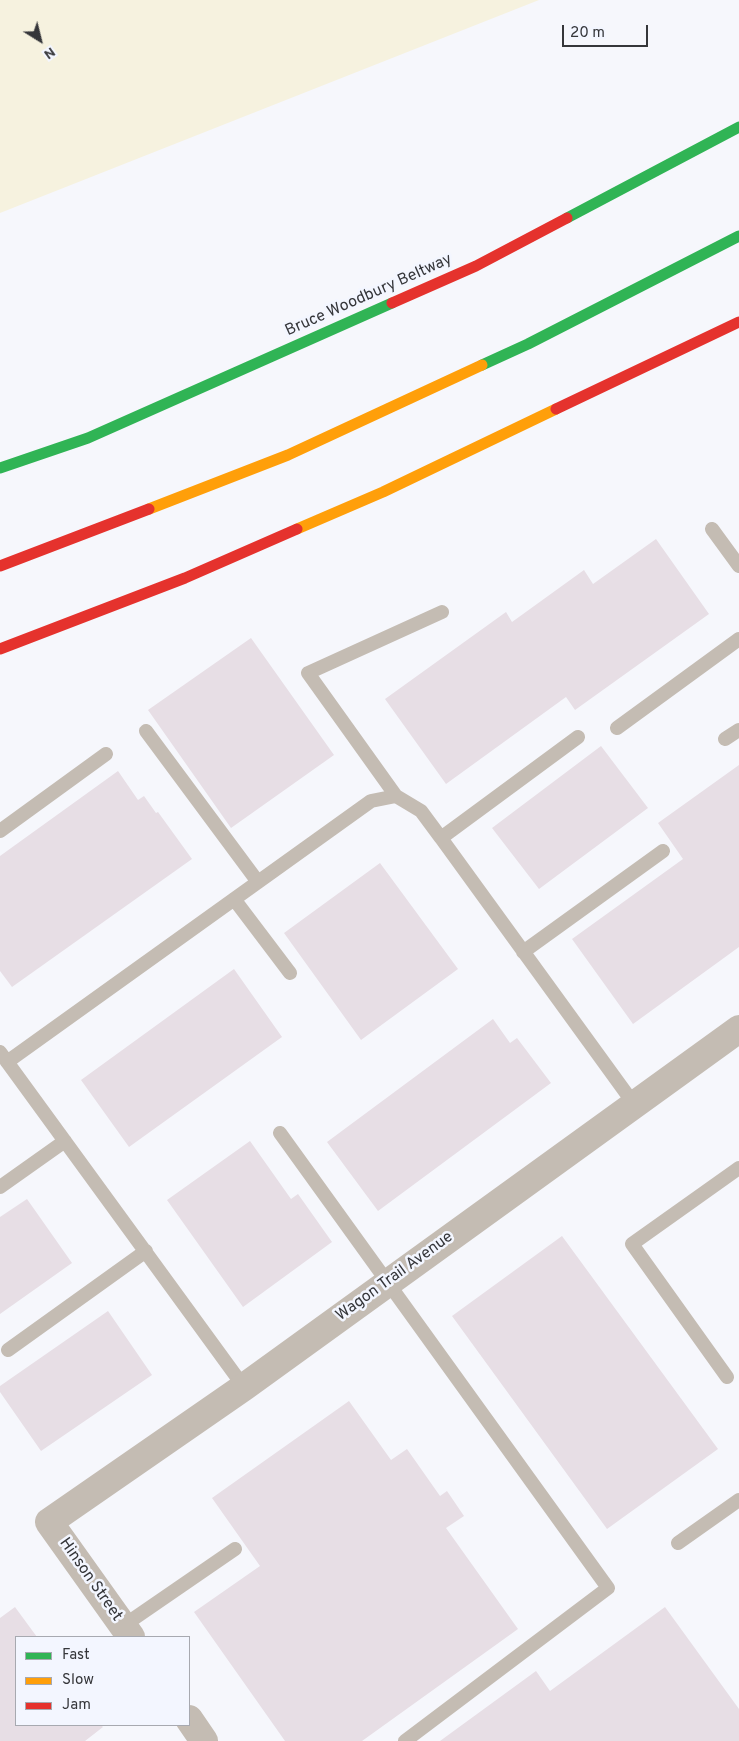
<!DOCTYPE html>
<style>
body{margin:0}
#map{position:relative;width:739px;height:1741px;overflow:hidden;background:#f6f7fc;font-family:Overpass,sans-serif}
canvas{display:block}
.legend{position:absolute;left:15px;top:1636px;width:175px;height:90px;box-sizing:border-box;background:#f3f6ff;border:1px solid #a7a9b0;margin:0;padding:6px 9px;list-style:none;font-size:15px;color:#35363a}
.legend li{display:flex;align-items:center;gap:10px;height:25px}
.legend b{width:25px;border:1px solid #a7a9b0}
.north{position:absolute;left:15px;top:15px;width:50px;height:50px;-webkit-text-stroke:4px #f3f6ff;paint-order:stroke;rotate:144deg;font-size:14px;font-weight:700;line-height:20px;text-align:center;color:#35363a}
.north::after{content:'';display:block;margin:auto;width:18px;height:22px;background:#35363a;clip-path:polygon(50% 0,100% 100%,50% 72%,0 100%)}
.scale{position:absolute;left:562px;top:25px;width:86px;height:22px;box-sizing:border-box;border:2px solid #35363a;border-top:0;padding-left:6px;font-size:15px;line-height:18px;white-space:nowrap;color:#35363a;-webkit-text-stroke:4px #f3f6ff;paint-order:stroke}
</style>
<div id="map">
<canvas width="739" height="1741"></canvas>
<ul class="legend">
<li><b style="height:6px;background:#30b455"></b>Fast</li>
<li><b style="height:6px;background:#ff9f0a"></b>Slow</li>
<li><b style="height:6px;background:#e5322d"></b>Jam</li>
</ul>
<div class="north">N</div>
<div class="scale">20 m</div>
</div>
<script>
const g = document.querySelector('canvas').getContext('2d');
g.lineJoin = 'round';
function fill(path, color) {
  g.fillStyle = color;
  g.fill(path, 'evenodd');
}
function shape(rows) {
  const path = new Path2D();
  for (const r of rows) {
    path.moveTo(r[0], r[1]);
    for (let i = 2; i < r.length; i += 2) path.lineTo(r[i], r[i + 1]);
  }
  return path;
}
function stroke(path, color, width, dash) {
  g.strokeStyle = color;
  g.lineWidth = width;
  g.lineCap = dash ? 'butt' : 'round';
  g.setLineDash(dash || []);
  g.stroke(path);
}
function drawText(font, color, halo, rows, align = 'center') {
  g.font = font + ' Overpass,sans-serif';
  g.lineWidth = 5;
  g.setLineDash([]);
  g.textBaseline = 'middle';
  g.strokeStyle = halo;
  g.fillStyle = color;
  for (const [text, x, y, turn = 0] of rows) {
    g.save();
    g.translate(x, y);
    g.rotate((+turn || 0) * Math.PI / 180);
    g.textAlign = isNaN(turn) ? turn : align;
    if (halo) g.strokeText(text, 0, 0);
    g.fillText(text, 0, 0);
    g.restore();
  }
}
fill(shape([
 [0,0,539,0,0,213]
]), '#f6f2df');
fill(shape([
 [656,539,709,614,575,710,566,697,446,784,385,699,506,612,512,622,584,570,593,584],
 [251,638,334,755,231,828,148,710],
 [601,746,648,808,539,889,492,828],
 [739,765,739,947,633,1024,572,939,683,859,658,823],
 [118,771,138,800,144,796,156,813,158,812,192,859,12,987,0,971,0,856],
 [380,863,458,969,361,1040,284,933],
 [234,969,282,1037,129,1147,81,1080],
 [493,1019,510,1043,517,1038,551,1083,378,1211,327,1142],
 [250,1141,291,1199,298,1194,332,1242,243,1307,167,1200],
 [27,1199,72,1263,0,1314,0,1217],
 [562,1236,718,1449,607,1529,452,1316],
 [108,1311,152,1375,41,1451,0,1392,0,1386],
 [349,1401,391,1460,407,1449,440,1496,447,1491,464,1516,446,1528,518,1629,362,1741,285,1741,194,1612,260,1566,212,1498],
 [15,1607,37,1637,16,1637,16,1725,101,1725,103,1727,85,1741,0,1741,0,1618],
 [665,1607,739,1709,739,1741,440,1741,536,1671,550,1691]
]), '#e7dee5');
stroke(shape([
 [712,529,739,566],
 [617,728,739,639],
 [146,731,258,882],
 [578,737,441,838,634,1104],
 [725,739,739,730],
 [0,831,106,754],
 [441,838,421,811,396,796,308,673,442,612],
 [234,899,290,973],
 [523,952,663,851],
 [0,1052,244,1387],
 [7,1062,371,801,396,796],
 [280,1133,608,1588,405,1741],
 [0,1187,65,1141],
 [8,1350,146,1251],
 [727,1377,632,1244,739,1168],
 [678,1543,739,1500],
 [123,1626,235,1549]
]), '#c4bcb3', 14);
stroke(shape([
 [131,1637,49,1522,244,1387,739,1029],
 [189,1719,204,1741]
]), '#c4bcb3', 28);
stroke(shape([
 [567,218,739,127],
 [482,365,528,344,739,236],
 [0,468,88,438,392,303]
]), '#30b455', 11);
stroke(shape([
 [149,509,288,455,482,365],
 [297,529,383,492,556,409]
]), '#ff9f0a', 11);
stroke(shape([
 [392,303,476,266,567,218],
 [556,409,739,322],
 [0,566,149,509],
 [0,649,185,578,297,529]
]), '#e5322d', 11);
drawText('16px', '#35363a', '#f3f6ff', [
 ["Bruce Woodbury Beltway",369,296,-24],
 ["Wagon Trail Avenue",395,1277,-36],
 ["Hinson Street",90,1580,55]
]);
</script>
